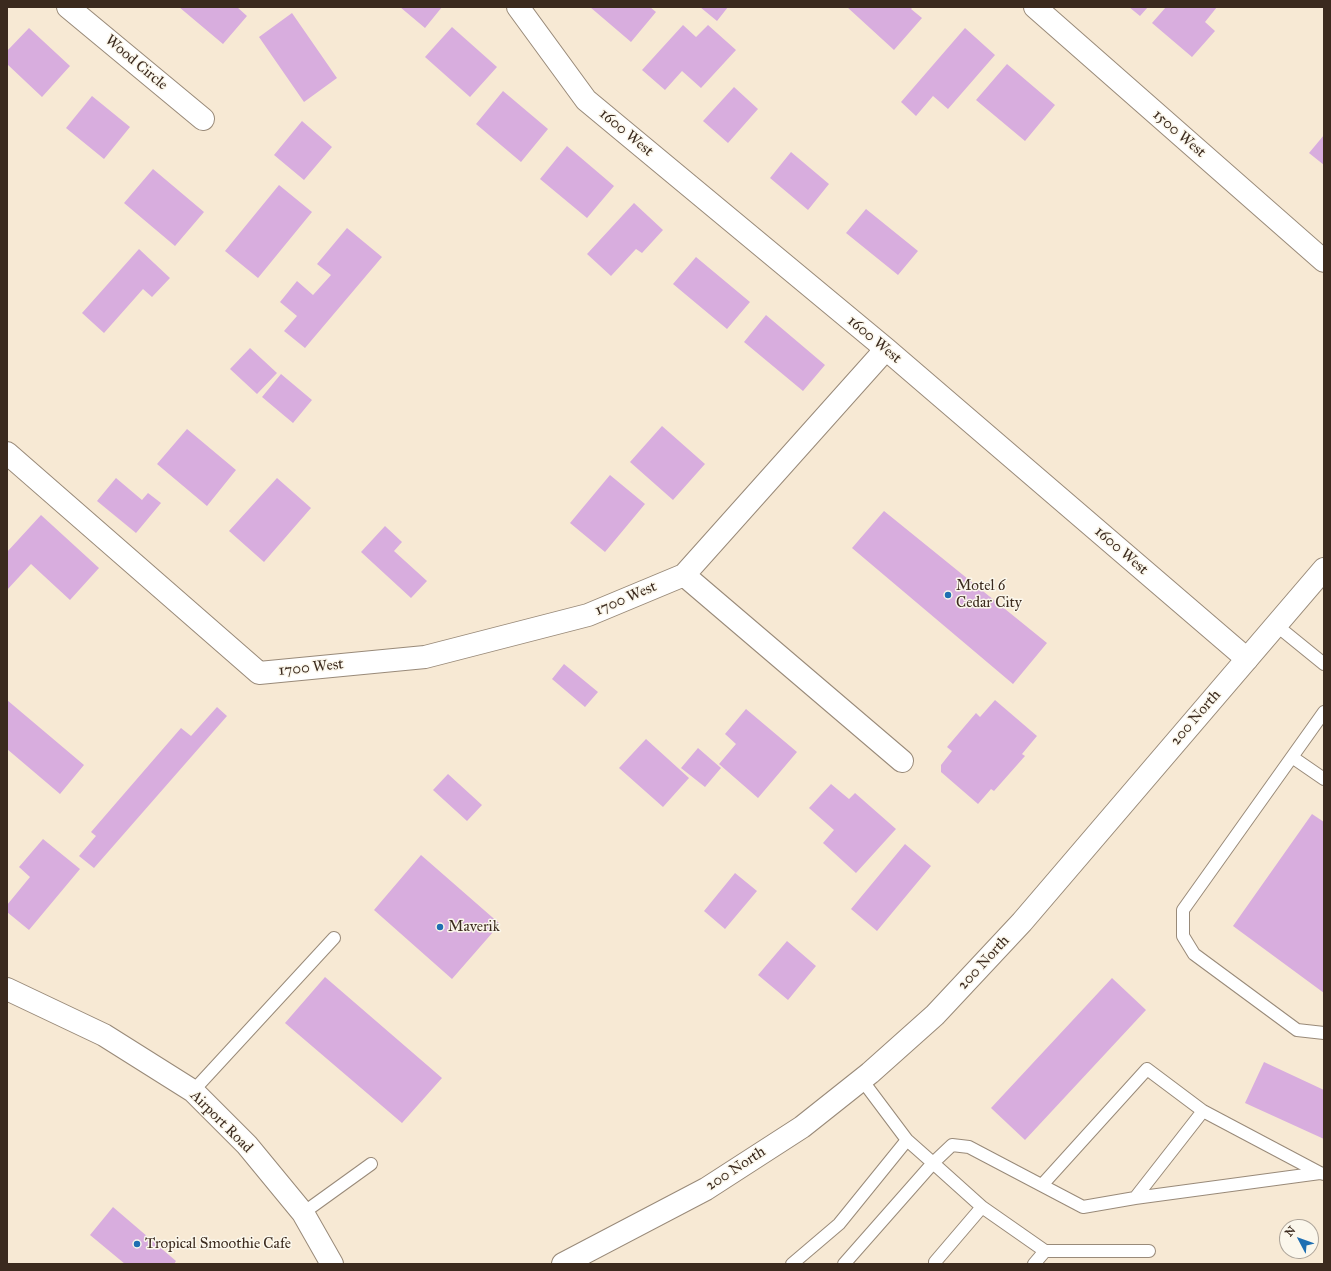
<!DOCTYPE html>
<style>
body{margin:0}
#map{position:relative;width:1331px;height:1271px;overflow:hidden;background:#f7e9d4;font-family:"IM FELL Great Primer",serif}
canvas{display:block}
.frame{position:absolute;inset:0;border:8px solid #3b2a1e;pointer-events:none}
.north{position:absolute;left:1279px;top:1219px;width:40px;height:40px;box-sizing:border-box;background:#fbf7ec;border:1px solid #aea59a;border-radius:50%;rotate:311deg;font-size:11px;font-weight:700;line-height:16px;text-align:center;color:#3b2a1e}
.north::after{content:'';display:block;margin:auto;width:14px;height:18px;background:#1f6fb2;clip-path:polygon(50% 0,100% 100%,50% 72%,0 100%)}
</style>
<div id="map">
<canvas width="1331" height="1271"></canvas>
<div class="frame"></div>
<div class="north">N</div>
</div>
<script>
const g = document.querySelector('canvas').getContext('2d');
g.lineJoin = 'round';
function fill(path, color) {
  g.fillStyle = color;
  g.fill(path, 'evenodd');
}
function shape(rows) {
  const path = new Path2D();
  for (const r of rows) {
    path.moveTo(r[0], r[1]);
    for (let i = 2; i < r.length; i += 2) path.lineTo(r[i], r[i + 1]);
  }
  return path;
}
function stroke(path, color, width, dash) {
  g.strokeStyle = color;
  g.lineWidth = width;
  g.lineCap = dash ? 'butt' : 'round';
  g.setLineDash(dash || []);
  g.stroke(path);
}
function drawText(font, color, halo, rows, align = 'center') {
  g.font = font + ' "IM FELL Great Primer",serif';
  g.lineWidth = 3;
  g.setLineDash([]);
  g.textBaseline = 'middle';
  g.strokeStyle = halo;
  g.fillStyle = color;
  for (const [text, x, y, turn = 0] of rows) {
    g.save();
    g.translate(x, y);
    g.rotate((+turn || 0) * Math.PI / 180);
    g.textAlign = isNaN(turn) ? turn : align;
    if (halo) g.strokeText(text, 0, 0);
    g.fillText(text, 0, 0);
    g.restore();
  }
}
fill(shape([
 [179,7,237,7,247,16,223,44],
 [400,7,442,7,425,28],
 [590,7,650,7,656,12,631,42],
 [700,7,728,7,717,21],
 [847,7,913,7,911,9,922,18,894,50],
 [1129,7,1148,7,1140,16],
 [1166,7,1217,7,1205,22,1215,31,1192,57,1152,23],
 [292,13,337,78,304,102,259,37],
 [683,25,696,37,708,25,736,50,701,88,682,71,665,90,642,70],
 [452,27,497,67,470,97,425,57],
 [29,28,70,66,42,97,7,64,7,51],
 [965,28,995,55,948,109,933,96,916,116,901,102],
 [1007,64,1055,105,1025,141,976,100],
 [734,87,758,109,728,143,703,121],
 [503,91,548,129,521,162,476,124],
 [92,96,130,127,104,159,66,128],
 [302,121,332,147,304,180,274,155],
 [1324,135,1324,165,1309,153],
 [567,146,614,186,587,218,540,179],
 [791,152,829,184,808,210,770,178],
 [153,169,204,212,175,246,124,203],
 [279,185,312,212,258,278,225,251],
 [634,203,663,230,642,253,636,249,611,276,587,254],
 [866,209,918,251,898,275,846,233],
 [347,228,382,257,305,348,284,331,297,316,280,302,297,281,313,295,331,275,317,264],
 [139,249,170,278,152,297,143,289,104,333,82,313],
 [696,257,750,302,727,329,673,284],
 [766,315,825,365,803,391,744,342],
 [250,348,277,373,257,394,230,369],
 [281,374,312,400,293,423,262,397],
 [662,426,705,464,673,500,630,462],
 [187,429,236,470,207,506,157,464],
 [610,475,645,504,605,552,570,523],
 [116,478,142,500,148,493,161,503,136,533,97,501],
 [277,478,311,508,264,562,229,531],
 [884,511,1047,643,1013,684,852,548],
 [41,515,99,568,70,600,31,564,7,590,7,552],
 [385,526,402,542,394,551,427,581,411,598,361,552],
 [564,664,598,692,585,707,552,679],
 [7,700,84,765,60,794,7,749],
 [995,700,1037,736,1022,754,1025,756,994,791,991,789,978,804,941,772,941,765,952,751,947,747,976,713,980,717],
 [217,707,227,716,94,868,79,856,96,836,91,832,181,728,191,736],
 [746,709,797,752,758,798,719,764,736,744,725,734],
 [646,739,689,778,663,807,619,768],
 [698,748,721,768,705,787,681,768],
 [448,774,482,805,467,821,433,790],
 [831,784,849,799,855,793,896,829,856,873,823,843,834,830,809,808],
 [1312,814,1324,822,1324,993,1233,926],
 [43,839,80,869,29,930,7,912,7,905,30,877,19,867],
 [905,844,931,866,877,931,851,909],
 [421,855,500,924,452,979,374,910],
 [735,873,757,891,725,929,704,911],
 [787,941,816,966,788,1000,758,975],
 [325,977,442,1078,402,1123,285,1023],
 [1112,978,1146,1010,1025,1140,991,1108],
 [1264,1062,1324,1090,1324,1139,1245,1103],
 [113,1207,176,1261,174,1264,125,1264,90,1235]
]), '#d8adde');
const service = shape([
 [1276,625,1324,664],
 [1324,712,1183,910,1183,936,1194,954,1297,1030,1324,1033],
 [1292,757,1324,779],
 [862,1080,907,1140,933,1163,952,1145,969,1147,1083,1207,1135,1198,1320,1173,1324,1174],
 [193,1091,334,938],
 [1042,1185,1147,1069,1203,1111,1320,1173],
 [1135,1198,1203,1111],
 [303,1213,371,1164],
 [1045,1251,1149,1251],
 [935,1262,982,1207,1045,1251,1034,1264],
 [792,1264,839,1224,907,1140],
 [844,1264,933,1163,982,1207]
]);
const minor = shape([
 [68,7,203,119],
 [518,7,586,100,886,349,1247,659],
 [1035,7,1324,261],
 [7,453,259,673,425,657,588,615,684,575,886,349],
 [684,575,902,761]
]);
const tertiary = shape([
 [7,989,104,1035,193,1091,247,1145,303,1213,332,1264]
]);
const primary = shape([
 [563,1264,706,1189,802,1127,870,1073,935,1015,1022,922,1324,569]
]);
stroke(service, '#998a79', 14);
stroke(minor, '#998a79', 24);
stroke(tertiary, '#998a79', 24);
stroke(primary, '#998a79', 24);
stroke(service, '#fff', 12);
stroke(minor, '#fff', 22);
stroke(tertiary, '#fff', 22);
stroke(primary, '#fff', 22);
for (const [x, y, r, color] of [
 [948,595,4,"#1f6fb2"],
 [440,927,4,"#1f6fb2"],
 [137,1244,4,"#1f6fb2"]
]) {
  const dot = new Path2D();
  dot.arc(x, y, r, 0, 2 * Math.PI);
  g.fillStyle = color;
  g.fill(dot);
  stroke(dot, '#fbf7ec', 1.5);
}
drawText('15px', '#3b2a1e', '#fbf7ec', [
 ["Wood Circle",136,63,40],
 ["1600 West",626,133,40],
 ["1500 West",1179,134,41],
 ["1600 West",874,340,40],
 ["1600 West",1121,551,41],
 ["1700 West",626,599,-23],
 ["1700 West",311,668,-6],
 ["200 North",1196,718,-49],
 ["200 North",984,963,-47],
 ["Airport Road",221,1122,45],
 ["200 North",736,1169,-33]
]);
drawText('15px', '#3b2a1e', '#fbf7ec', [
 ["Motel 6",956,586],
 ["Cedar City",956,603],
 ["Maverik",448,927],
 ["Tropical Smoothie Cafe",145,1244]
], 'left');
</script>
